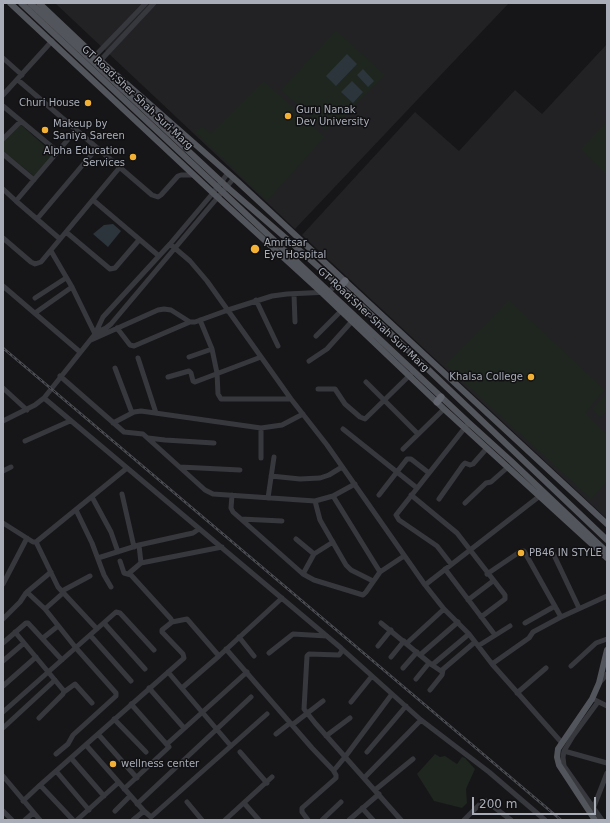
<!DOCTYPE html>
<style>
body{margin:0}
#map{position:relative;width:610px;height:823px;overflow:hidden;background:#161618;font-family:"DejaVu Sans",sans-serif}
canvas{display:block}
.frame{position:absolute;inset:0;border:4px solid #a8adb8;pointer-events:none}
.scale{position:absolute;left:472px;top:797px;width:124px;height:18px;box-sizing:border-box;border:2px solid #a8adb8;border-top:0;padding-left:5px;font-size:12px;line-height:14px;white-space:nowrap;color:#a8adb8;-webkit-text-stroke:3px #111113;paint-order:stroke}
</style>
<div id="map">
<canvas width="610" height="823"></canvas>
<div class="frame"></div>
<div class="scale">200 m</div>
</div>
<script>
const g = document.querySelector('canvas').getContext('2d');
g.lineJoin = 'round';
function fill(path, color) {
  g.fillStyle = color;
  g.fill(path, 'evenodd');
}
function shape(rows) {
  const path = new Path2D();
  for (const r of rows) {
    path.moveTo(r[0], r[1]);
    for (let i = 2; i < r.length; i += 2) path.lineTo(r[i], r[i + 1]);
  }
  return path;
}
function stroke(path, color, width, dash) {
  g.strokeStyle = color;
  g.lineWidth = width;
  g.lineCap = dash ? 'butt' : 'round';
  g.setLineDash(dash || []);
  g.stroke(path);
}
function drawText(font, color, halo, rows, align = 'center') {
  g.font = font + ' "DejaVu Sans",sans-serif';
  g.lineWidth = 3;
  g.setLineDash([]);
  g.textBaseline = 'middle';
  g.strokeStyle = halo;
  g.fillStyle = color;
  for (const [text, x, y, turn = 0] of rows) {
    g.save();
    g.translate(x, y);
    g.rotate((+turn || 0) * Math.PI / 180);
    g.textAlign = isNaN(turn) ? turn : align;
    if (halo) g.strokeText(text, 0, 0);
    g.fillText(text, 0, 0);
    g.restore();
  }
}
fill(shape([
 [55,3,509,3,295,229],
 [607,44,607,519,302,235,415,112,459,151,515,90,542,114]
]), '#222225');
fill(shape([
 [336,30,385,75,339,122,334,122,326,131,281,90],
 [264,81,325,137,267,201,195,132,202,126,211,134],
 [607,121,607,175,581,149],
 [19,123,54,154,35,177,3,151,3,141],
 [509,300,605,390,585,413,607,435,607,482,591,499,445,365],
 [606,394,607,411,600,418,592,409],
 [435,754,440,757,445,756,457,764,462,757,465,758,475,769,466,789,467,803,462,808,434,801,417,774]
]), '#1e261f');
fill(shape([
 [347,54,357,64,336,86,326,76],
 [363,69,374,81,368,87,357,75],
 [352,81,363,92,353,103,341,92],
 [113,224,121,231,108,247,93,234,104,225]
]), '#2c353c');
stroke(shape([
 [3,58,22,75],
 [93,58,146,3],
 [99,62,154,3],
 [18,80,152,195,158,197,161,195,178,176,181,175,194,175],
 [3,95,52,41],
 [3,106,58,152],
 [3,139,21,121],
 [3,154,34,180],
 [3,189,16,201],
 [93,200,159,256],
 [37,219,97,148],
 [66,232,110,269,115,268,139,240],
 [3,238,31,262,35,264,41,262,120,167],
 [60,239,16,201,76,130],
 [170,244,190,261,207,281,291,399,327,445,425,585,444,609,469,634,492,664,562,743],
 [51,251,72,287,95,334],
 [3,286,80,352],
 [294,294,295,322],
 [35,298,66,278],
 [256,300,278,346],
 [35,313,72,287],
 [200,320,212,349,217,373,218,394,221,399,291,399],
 [117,328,130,345,134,346,190,322],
 [97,332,106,328,111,324,234,178],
 [316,336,341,311],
 [91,340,158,310,164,309,171,310,190,322,195,322,228,310,272,296,287,294,329,292,337,283],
 [189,357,212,349],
 [138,358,156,413],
 [309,361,327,349,354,319],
 [115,368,132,413],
 [60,376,124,432,143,434,205,490,213,494,315,501,333,496,355,484],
 [168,377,189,371,191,373,193,381,195,382,261,357],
 [366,382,418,434],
 [3,388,27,410],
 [318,389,335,389,345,404,360,417,365,419,412,373],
 [44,398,341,648,342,651,339,655,309,654,307,656,304,709,315,723,401,820],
 [3,421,35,405,44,398,95,334,103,317,170,244,213,193,228,173],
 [113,423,134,412,141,411,261,428,282,425,303,414],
 [261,428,261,458],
 [343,429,417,488],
 [148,438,165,440,214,443],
 [25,441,70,421],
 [403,449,444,409],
 [180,467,240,470],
 [3,471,11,467],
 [271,476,300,479,320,478,329,475,342,467],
 [122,494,134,547],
 [232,495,231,508,233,512,303,574,314,580,363,595,366,592,380,572,404,556],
 [379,495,407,459,411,459,429,473],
 [411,495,457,533,505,595,505,599,481,617],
 [333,496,380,572],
 [92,497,111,532,118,552],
 [268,498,274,457],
 [439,499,463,465,465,463,470,465,473,464,487,448],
 [315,501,320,520,346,565,351,570,373,581],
 [465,503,486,483,491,482,508,467],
 [76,510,92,543,104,575,111,587],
 [241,519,282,521],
 [3,523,33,542,36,542,127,468],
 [296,539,314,554],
 [36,542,58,587,97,629],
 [552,551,579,608],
 [98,558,139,545,193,533,199,529],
 [141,563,222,547],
 [451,564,437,546,399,520,396,515,467,425],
 [445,569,495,635],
 [128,574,141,563,139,545],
 [303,574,314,554,333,542],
 [487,574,521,551,524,551,561,617],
 [3,584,27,538],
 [425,585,541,495],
 [62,591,90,576],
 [27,592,51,572],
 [468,600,493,581],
 [45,609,63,593],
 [3,619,20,602,26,593,29,594,45,609,76,648,116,693,116,696,73,735,68,744,56,754],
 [172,622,187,619,219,656],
 [104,623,145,669],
 [381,623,432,665,441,671,475,642],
 [525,623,555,606],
 [15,632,64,691,63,694,39,718],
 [90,635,131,681],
 [239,637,254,656],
 [43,638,58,626],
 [3,643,26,623,28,623,62,660],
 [407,643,444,609],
 [378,646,391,630],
 [478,646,510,626],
 [226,649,312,748,333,770,335,769,345,757,392,694],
 [342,649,421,720,489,772,545,820],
 [269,653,293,634,327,636],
 [420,655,458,622],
 [391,657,404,641],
 [3,661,24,643],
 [492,664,529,638,533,632,561,617,607,596],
 [432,665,469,634],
 [571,666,596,643,607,639],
 [403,668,417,652],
 [168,672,231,746],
 [416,679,429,663],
 [600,682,607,674],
 [3,686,36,657],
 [149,688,184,728],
 [182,688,219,656,282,598],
 [430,690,442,675,443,670],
 [64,692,75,684,92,703],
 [517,693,546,668],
 [595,700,607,706],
 [351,702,372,676],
 [598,702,573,736,564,751,563,757,564,766,602,820],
 [3,712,116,612,120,613,154,650],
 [114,719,146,752],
 [292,725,323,701],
 [3,728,55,680],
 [98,734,137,778],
 [276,734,290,723],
 [326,736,350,718],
 [167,744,247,672],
 [86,745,144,811,151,817,267,714],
 [564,751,607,763],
 [240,752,267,783],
 [367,752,406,706],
 [71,758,104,796],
 [56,771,89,810],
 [3,776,40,820],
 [364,778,421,720],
 [40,785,73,820],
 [124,789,169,747,131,704],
 [375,790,413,759],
 [23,801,40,785,184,658,183,654,162,632,162,630,172,622,171,619,131,575,124,573,120,561],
 [187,802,202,820],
 [244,803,259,820],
 [137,804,251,697],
 [362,808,373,820],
 [593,809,607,773],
 [3,811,12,820],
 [115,811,130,796],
 [25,820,33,813],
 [77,820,118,783],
 [133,820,144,811],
 [225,820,272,777],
 [308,820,302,812,302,808,336,778,336,775,333,770],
 [322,820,341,802],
 [349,820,379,794],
 [464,820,482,802,486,801,511,820]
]), '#37383d', 5);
stroke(shape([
 [10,3,213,193,319,290,444,409,607,558],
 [21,3,469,423,511,461,607,552],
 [30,3,227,187,288,240,350,295,607,540],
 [39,3,95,56,238,182,607,524],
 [595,820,559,765,557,757,558,749,562,743,592,699,599,683,607,650]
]), '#53555c', 6);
stroke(shape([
 [340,287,345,281],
 [437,402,441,397]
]), '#63666e', 7);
const rail = shape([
 [3,348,561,820]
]);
stroke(rail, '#4a4c52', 2.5);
stroke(rail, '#111113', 1, [3]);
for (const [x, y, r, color] of [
 [88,103,4,"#f2b134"],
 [288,116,4,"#f2b134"],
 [45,130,4,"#f2b134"],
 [133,157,4,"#f2b134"],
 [255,249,5,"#f2b134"],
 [531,377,4,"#f2b134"],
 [521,553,4,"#f2b134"],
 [113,764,4,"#f2b134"]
]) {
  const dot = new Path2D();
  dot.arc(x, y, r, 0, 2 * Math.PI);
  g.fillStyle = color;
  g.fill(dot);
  stroke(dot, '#111113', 1.5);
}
drawText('10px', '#a8adb8', '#111113', [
 ["GT Road;Sher Shah Suri Marg",137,98,43],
 ["GT Road;Sher Shah Suri Marg",373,320,43]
]);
drawText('10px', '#a8adb8', '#111113', [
 ["Churi House",80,103,"right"],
 ["Guru Nanak",296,110],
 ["Dev University",296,122],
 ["Makeup by",53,124],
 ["Saniya Sareen",53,136],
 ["Alpha Education",125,151,"right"],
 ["Services",125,163,"right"],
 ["Amritsar",264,243],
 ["Eye Hospital",264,255],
 ["Khalsa College",523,377,"right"],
 ["PB46 IN STYLE",529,553],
 ["wellness center",121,764]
], 'left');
</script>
